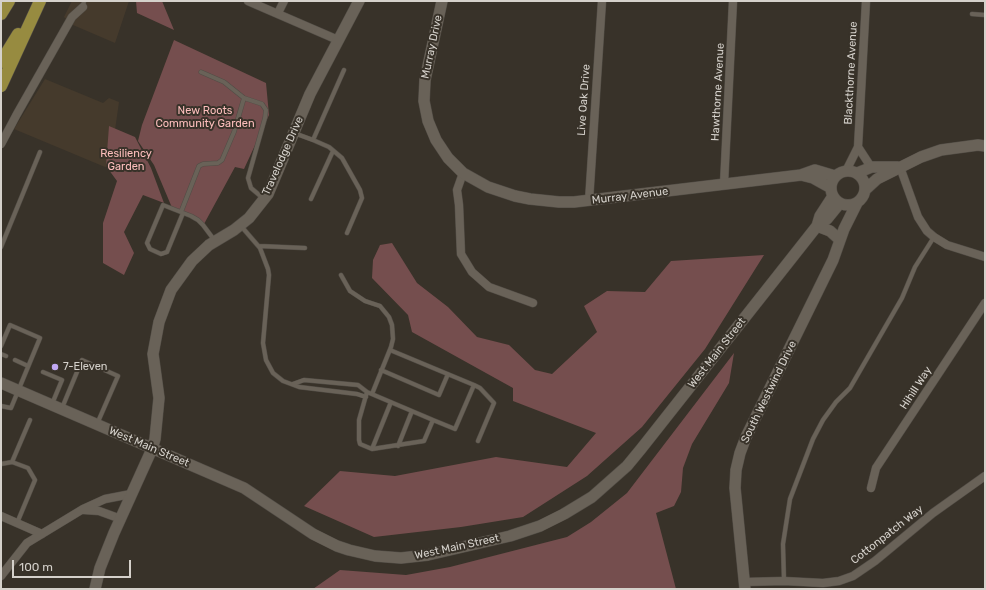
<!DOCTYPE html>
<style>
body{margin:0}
#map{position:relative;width:986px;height:590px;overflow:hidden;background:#383229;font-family:Rubik,sans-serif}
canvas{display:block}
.frame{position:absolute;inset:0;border:2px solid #d5d1cb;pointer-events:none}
.scale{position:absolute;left:12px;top:560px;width:119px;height:18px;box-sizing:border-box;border:2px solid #d5d1cb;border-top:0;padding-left:5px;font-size:12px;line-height:14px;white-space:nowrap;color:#d5d1cb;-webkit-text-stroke:3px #383229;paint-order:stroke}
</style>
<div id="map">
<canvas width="986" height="590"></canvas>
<div class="frame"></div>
<div class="scale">100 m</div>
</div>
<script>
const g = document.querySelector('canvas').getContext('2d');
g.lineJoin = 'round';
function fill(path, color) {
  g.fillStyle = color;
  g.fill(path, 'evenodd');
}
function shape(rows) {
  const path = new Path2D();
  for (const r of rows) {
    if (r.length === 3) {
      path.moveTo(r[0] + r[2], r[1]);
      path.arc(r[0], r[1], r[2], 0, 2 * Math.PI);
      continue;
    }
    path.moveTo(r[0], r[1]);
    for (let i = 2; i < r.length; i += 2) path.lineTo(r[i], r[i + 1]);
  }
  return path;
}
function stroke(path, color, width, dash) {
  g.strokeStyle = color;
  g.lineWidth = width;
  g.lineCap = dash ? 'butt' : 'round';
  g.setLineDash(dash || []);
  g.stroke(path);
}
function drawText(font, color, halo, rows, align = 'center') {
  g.font = font + ' Rubik,sans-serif';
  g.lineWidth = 4;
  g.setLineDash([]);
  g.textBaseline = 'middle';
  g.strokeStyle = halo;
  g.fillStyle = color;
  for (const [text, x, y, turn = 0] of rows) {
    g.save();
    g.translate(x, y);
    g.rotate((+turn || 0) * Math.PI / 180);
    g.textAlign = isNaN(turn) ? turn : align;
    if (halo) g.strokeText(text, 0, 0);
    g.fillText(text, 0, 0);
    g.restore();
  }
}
fill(shape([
 [72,1,129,1,115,43,73,25,64,17],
 [45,79,103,103,109,98,119,102,110,165,105,167,14,129]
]), '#453a2c');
fill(shape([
 [136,1,162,1,174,30,137,13],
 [174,40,266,83,269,115,244,169,235,167,204,224,173,210,154,165,138,141,142,125],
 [109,126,135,137,151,168,164,203,143,195,124,232,134,253,124,275,103,263,103,223,117,181,106,166],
 [392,243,417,283,448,307,477,337,509,345,535,370,552,374,597,332,584,306,607,291,645,292,671,261,764,255,705,349,642,427,587,476,523,517,461,527,374,537,304,506,340,471,395,476,496,457,567,467,596,433,513,401,513,388,412,332,408,315,372,278,373,260,380,245],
 [734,353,729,383,692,444,683,468,681,492,674,506,656,513,676,589,313,589,340,570,406,575,450,567,567,537,591,522,627,493]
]), '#754e4e');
const lane = shape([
 [83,7,84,1],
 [972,14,985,15],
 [201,72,224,82,244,98,262,104,266,110,265,118,248,178,251,188,264,199],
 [294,133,313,140,344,70],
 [313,140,329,147,342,158,360,190,362,198,347,233],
 [311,199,333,151],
 [181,212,199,166,203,164,218,163,222,160,234,132,244,98],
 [183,213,167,252,161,254,150,249,147,243,163,205,191,216,198,220,203,225,215,241],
 [241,226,260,248,268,269,269,275,263,343,266,360,273,373,283,381,299,387,357,394,366,397],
 [259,246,305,248],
 [1,247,40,152],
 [341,275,350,291,365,301,380,306,389,317,392,325,393,339,391,347,372,394],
 [1,346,10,325,40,338,11,408,1,406],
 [390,350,474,385,455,429,433,420],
 [1,354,6,356],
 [15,360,28,366],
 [381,370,439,395,448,374],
 [43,372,62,380,52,404],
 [293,384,304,380,358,385,367,392,433,420,424,441,372,449,360,444,359,440,359,420,367,392],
 [474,385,480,388,494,403,478,441],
 [62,408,82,360,118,376,97,424],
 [398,446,412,411],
 [372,449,391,402],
 [12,462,30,420],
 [1,464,12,462,28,468,35,480,17,523],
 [784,581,783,544,790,499,813,439,823,420,836,402,850,388,902,298,915,267,934,237]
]);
const street = shape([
 [248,1,338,40],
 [278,13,284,1],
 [1,144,17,114,72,17,83,7],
 [858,147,866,1],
 [900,167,918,217,927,231,934,237,947,245,985,257],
 [846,171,858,147,871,167],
 [463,173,457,190,459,205,461,254,472,272,489,287,533,303],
 [724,184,733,1],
 [589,201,602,1],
 [871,488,876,468,985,303],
 [84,510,99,511,121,519],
 [1,516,42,534],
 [1,576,27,543,83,509,105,499,131,494],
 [744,582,784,581,823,583,839,581,853,576,875,561,933,513,985,476]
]);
const secondary = shape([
 [442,1,425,80,424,101,428,121,436,140,448,158,463,173,488,187,515,196,530,199,559,202,574,202,801,175,815,170,835,176],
 [848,188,17],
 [857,173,872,167,898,167],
 [801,175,813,178,831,188],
 [865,190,877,179,921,157,941,150,978,145,985,146],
 [817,226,827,219,840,203],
 [817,226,830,231,840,240],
 [1,383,244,488,313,534,337,546,349,550,375,556,401,558,428,555,510,536,540,526,564,514,592,497,627,466,641,449,817,226,820,216,833,196],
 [95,589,100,568,114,533,152,449,155,439,159,398,153,354,159,322,171,290,192,261,209,245,234,230,249,218,268,194,310,94,359,1],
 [745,589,735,488,736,470,740,453,746,437,833,260,844,229,857,203]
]);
const highway = shape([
 [1,14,9,1],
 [1,62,18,34],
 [1,86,40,1]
]);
stroke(lane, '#524d46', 5);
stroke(street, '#524d46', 9);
stroke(secondary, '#524d46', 12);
stroke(highway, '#524d46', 13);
stroke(lane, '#696258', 4);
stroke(street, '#696258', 8);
stroke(secondary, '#696258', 11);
stroke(highway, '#978b40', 12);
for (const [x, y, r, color] of [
 [55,367,4,"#c1a8f3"]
]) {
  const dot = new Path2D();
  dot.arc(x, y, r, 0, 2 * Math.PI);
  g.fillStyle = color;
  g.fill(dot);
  stroke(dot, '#383229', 1.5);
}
drawText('11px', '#d5d1cb', '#383229', [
 ["Murray Drive",432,47,-78],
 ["Blackthorne Avenue",851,73,-87],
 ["Hawthorne Avenue",718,92,-87],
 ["Live Oak Drive",584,100,-86],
 ["Travelodge Drive",283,156,-66],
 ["Murray Avenue",630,196,-7],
 ["West Main Street",717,353,-52],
 ["Hihill Way",916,388,-57],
 ["South Westwind Drive",769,392,-64],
 ["West Main Street",149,447,23],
 ["Cottonpatch Way",887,535,-38],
 ["West Main Street",457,547,-12]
]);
drawText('11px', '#febfbd', '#383229', [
 ["New Roots",205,111],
 ["Community Garden",205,124],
 ["Resiliency",126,154],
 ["Garden",126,167]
]);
drawText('11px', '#d5d1cb', '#383229', [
 ["7-Eleven",63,367]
], 'left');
</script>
